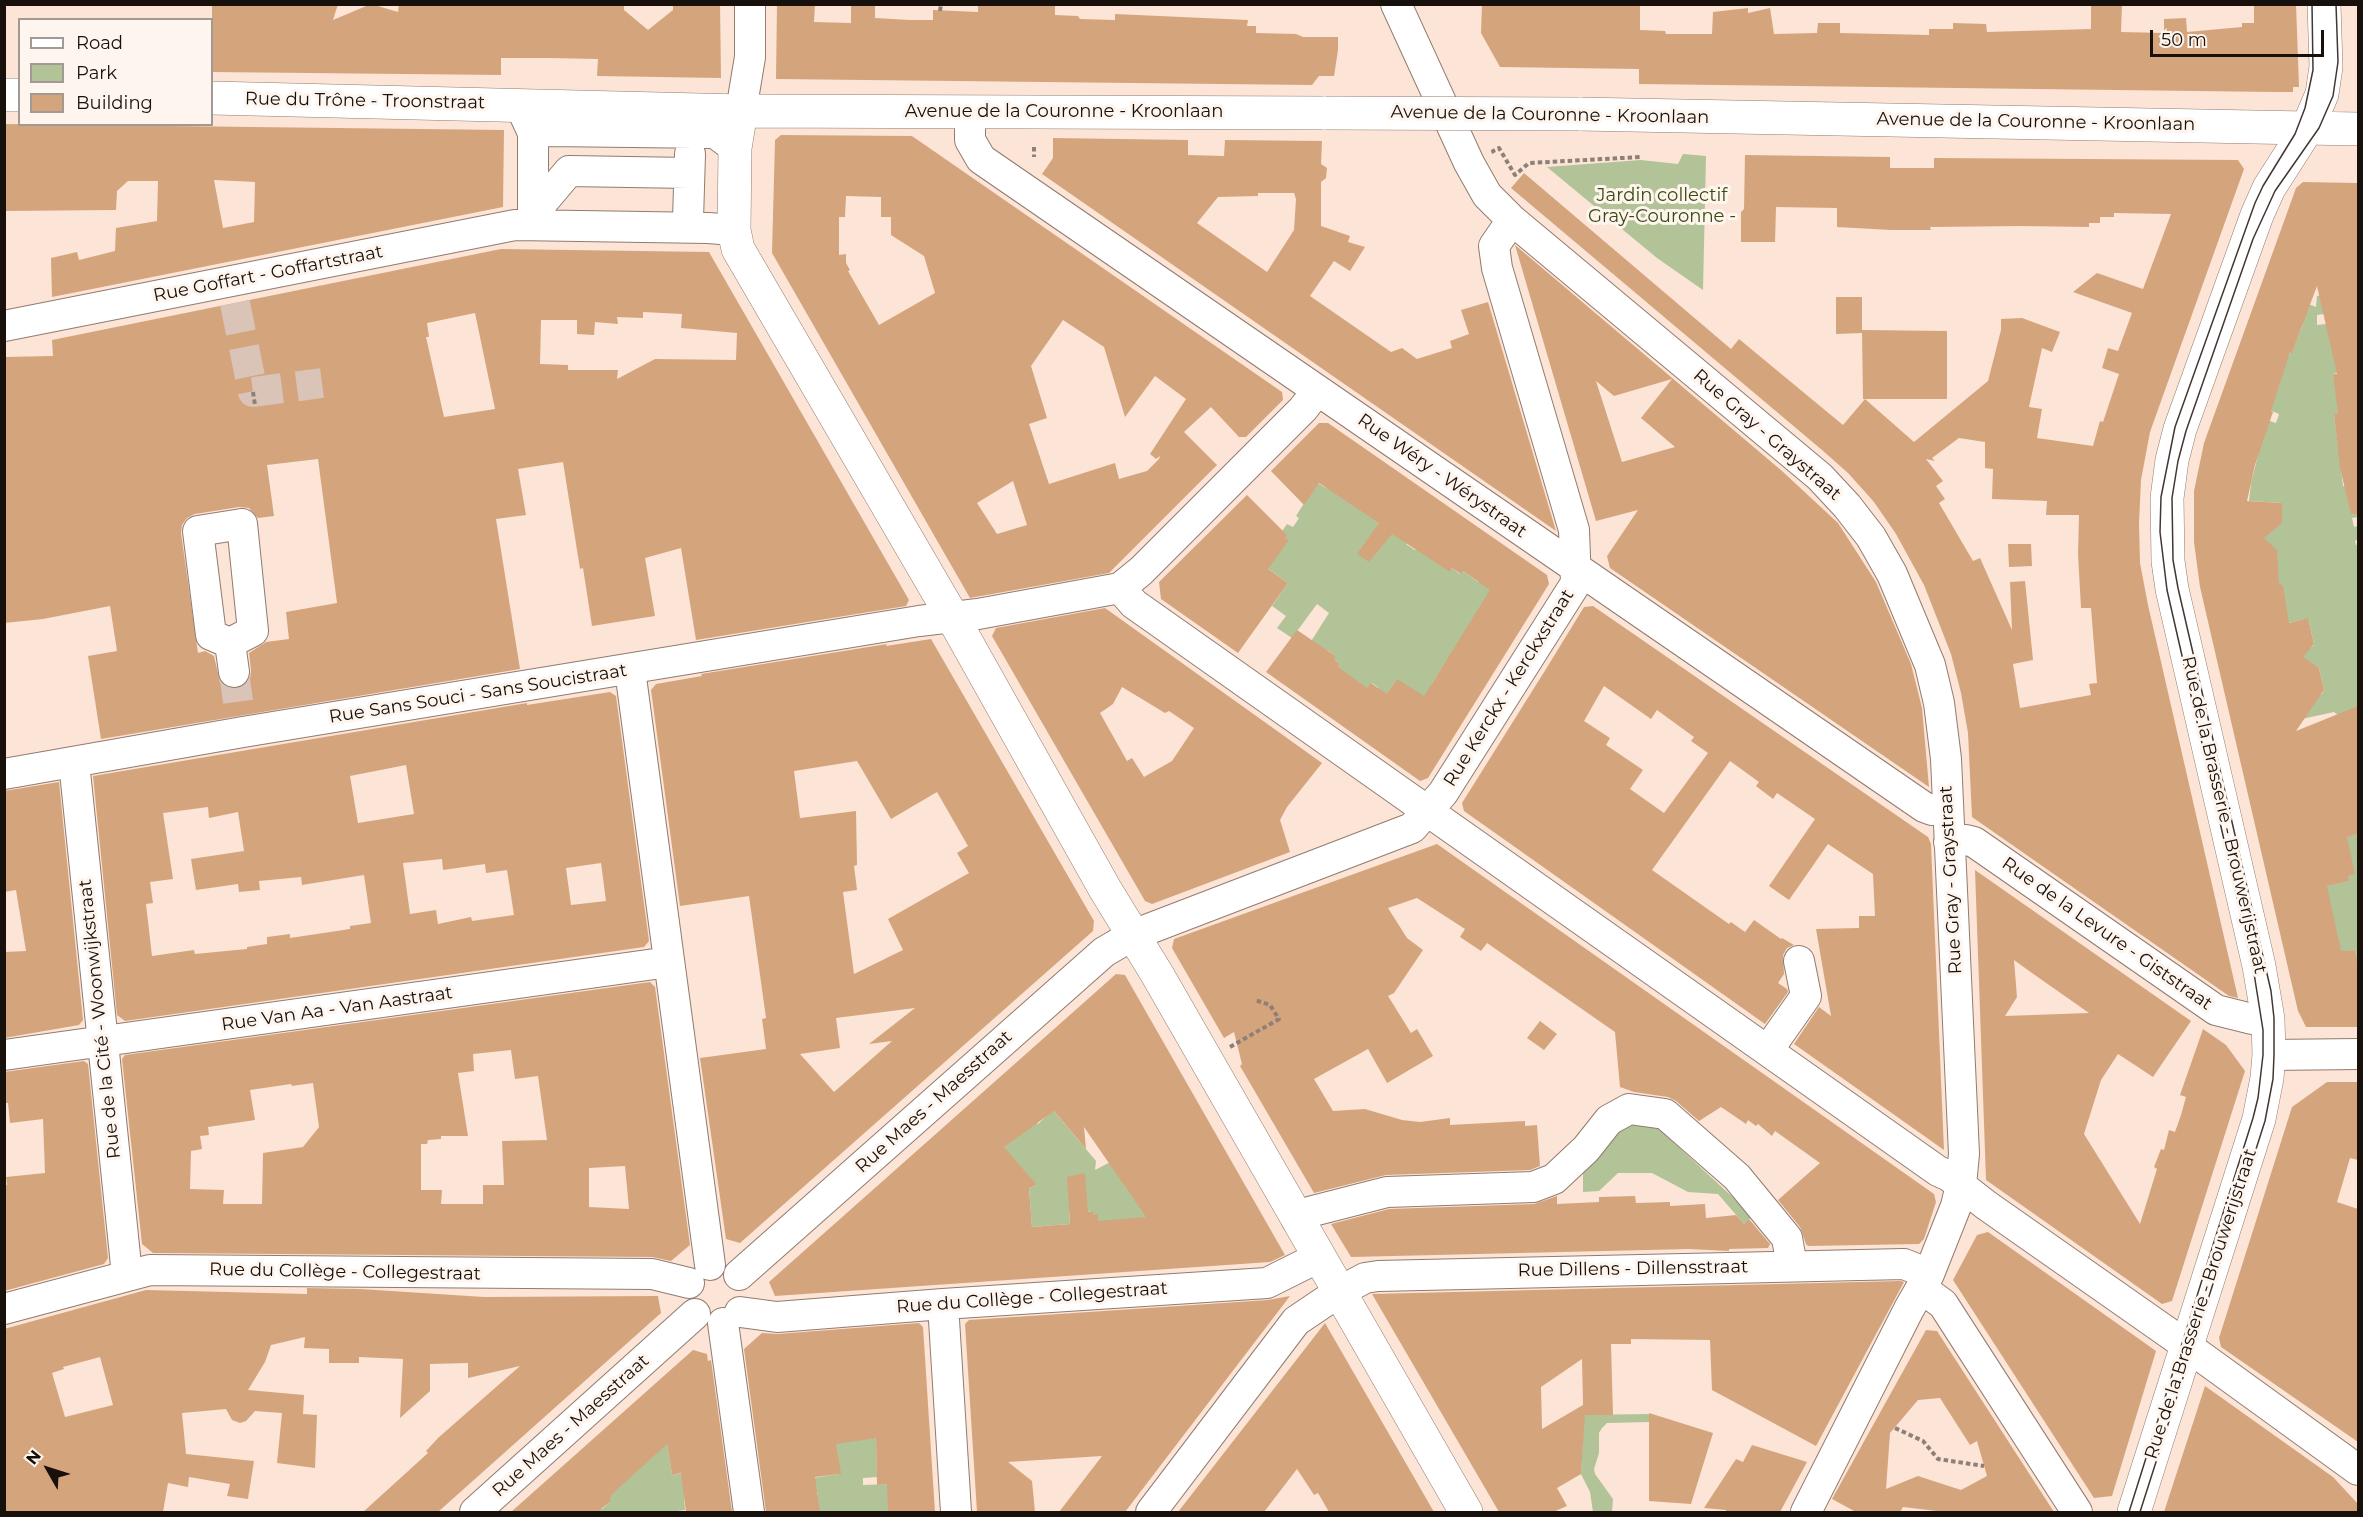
<!DOCTYPE html>
<meta charset="utf-8">
<style>
body{margin:0}
#map{position:relative;width:2363px;height:1517px;overflow:hidden;background:#fce4d6;font-family:Montserrat,sans-serif}
canvas{display:block}
.frame{position:absolute;inset:0;border:6px solid #18100b;pointer-events:none}
.legend{position:absolute;left:18px;top:18px;width:195px;height:108px;box-sizing:border-box;background:#fef5ef;border:2px solid #a29994;margin:0;padding:8px 10px;list-style:none;font-size:18px;color:#18100b}
.legend li{display:flex;align-items:center;gap:12px;height:30px}
.legend b{width:30px;border:2px solid #a29994}
.north{position:absolute;left:18px;top:1439px;width:60px;height:60px;-webkit-text-stroke:4px #fef5ef;paint-order:stroke;rotate:309deg;font-size:16px;font-weight:700;line-height:24px;text-align:center;color:#18100b}
.north::after{content:'';display:block;margin:auto;width:21px;height:27px;background:#18100b;clip-path:polygon(50% 0,100% 100%,50% 72%,0 100%)}
.scale{position:absolute;left:2150px;top:30px;width:174px;height:27px;box-sizing:border-box;border:3px solid #18100b;border-top:0;padding-left:8px;font-size:18px;line-height:21px;white-space:nowrap;color:#18100b;-webkit-text-stroke:4px #fef5ef;paint-order:stroke}
</style>
<div id="map">
<canvas width="2363" height="1517"></canvas>
<div class="frame"></div>
<ul class="legend">
<li><b style="height:8px;background:#fff"></b>Road</li>
<li><b style="height:16px;background:#b1c397"></b>Park</li>
<li><b style="height:16px;background:#d4a57d"></b>Building</li>
</ul>
<div class="north">N</div>
<div class="scale">50 m</div>
</div>
<script>
const g = document.querySelector('canvas').getContext('2d');
g.lineJoin = 'round';
function fill(path, color) {
  g.fillStyle = color;
  g.fill(path, 'evenodd');
}
function shape(rows) {
  const path = new Path2D();
  for (const r of rows) {
    path.moveTo(r[0], r[1]);
    for (let i = 2; i < r.length; i += 2) path.lineTo(r[i], r[i + 1]);
  }
  return path;
}
function stroke(path, color, width, dash) {
  g.strokeStyle = color;
  g.lineWidth = width;
  g.lineCap = dash ? 'butt' : 'round';
  g.setLineDash(dash || []);
  g.stroke(path);
}
function drawText(font, color, halo, rows, align = 'center') {
  g.font = font + ' Montserrat,sans-serif';
  g.lineWidth = 6;
  g.setLineDash([]);
  g.textBaseline = 'middle';
  g.strokeStyle = halo;
  g.fillStyle = color;
  for (const [text, x, y, turn = 0] of rows) {
    g.save();
    g.translate(x, y);
    g.rotate((+turn || 0) * Math.PI / 180);
    g.textAlign = isNaN(turn) ? turn : align;
    if (halo) g.strokeText(text, 0, 0);
    g.fillText(text, 0, 0);
    g.restore();
  }
}
fill(shape([
 [1683,154,1706,156,1703,290,1657,258,1547,167,1641,160,1678,164],
 [2339,292,2324,314,2317,315,2317,325,2343,322,2337,373,2333,374,2341,413,2334,415,2343,486,2354,485,2358,517,2352,518,2354,527,2358,526,2358,539,2355,541,2356,545,2358,545,2358,782,2338,715,2334,712,2297,720,2291,701,2322,694,2324,690,2319,668,2282,654,2312,647,2314,644,2309,622,2305,619,2275,626,2278,583,2243,548,2282,503,2249,501,2251,483,2267,420,2276,423,2279,414,2267,409,2278,389,2286,355,2289,356,2290,352,2292,352,2303,324,2294,320,2293,298,2316,307,2317,296],
 [1331,481,1379,522,1377,527,1392,534,1414,532,1406,544,1415,550,1420,545,1450,571,1452,568,1460,574,1463,571,1478,582,1501,583,1463,635,1432,683,1431,705,1397,680,1383,700,1375,695,1379,688,1372,683,1361,698,1338,667,1340,664,1333,658,1334,655,1327,650,1323,654,1310,643,1329,613,1317,604,1292,638,1277,628,1286,616,1272,606,1288,583,1257,561,1288,540,1280,534,1287,524,1293,527,1299,518,1296,516,1301,508,1318,483,1326,488],
 [2358,834,2358,977,2347,977,2356,956,2355,950,2335,952,2322,887,2348,881,2348,876,2325,842],
 [1053,1110,1096,1161,1095,1170,1130,1152,1162,1162,1124,1185,1152,1224,1098,1221,1098,1215,1093,1215,1092,1211,1088,1212,1089,1218,1069,1212,1070,1224,1032,1227,1029,1188,1037,1185,996,1153,1029,1114,1038,1124],
 [1651,1124,1658,1128,1753,1216,1744,1224,1718,1194,1688,1192,1652,1173,1618,1173,1599,1191,1583,1192,1583,1172,1621,1130,1630,1125],
 [790,1376,843,1376,876,1439,877,1477,863,1478,863,1485,892,1484,888,1512,816,1512,813,1497,818,1495,813,1478,840,1474],
 [1649,1414,1649,1422,1607,1423,1602,1428,1599,1433,1599,1453,1594,1469,1595,1474,1613,1499,1612,1512,1593,1512,1590,1492,1581,1474,1584,1415],
 [663,1419,672,1475,688,1472,690,1498,684,1498,685,1510,668,1512,588,1512,597,1504,602,1509,610,1502,607,1497]
]), '#b1c397');
fill(shape([
 [212,4,338,4,333,20,371,4,398,12,399,4,624,5,624,10,648,30,673,10,673,4,720,4,721,78,597,76,598,59,549,58,501,58,501,75,212,72],
 [777,4,815,4,814,22,851,23,851,4,875,4,875,18,910,20,933,20,933,10,978,12,978,6,1055,4,1055,15,1078,16,1080,19,1115,20,1115,14,1248,20,1247,26,1256,26,1256,33,1296,34,1303,37,1338,37,1338,50,1334,76,1319,76,1312,85,776,79],
 [1482,4,1640,4,1640,30,1665,31,1666,34,1712,34,1713,12,1748,8,1748,13,1770,8,1774,34,1817,33,1818,23,1840,23,1840,33,1929,35,1929,29,1953,29,1953,23,1986,24,1987,32,2091,29,2091,4,2122,4,2121,32,2164,33,2164,19,2186,18,2187,32,2242,27,2242,23,2254,23,2254,4,2296,4,2299,87,2293,87,2293,92,2275,92,1639,84,1639,69,1500,67,1481,33],
 [4,124,504,130,503,207,52,297,51,258,77,252,79,260,115,251,116,228,157,221,158,181,128,181,117,191,116,210,4,211],
 [214,180,255,182,254,222,223,228],
 [781,135,912,136,1282,392,1283,400,1246,437,1239,437,1211,407,1184,432,1217,465,1109,573,970,598,772,253,775,140],
 [846,196,881,197,881,217,891,217,891,235,924,256,935,293,879,325,848,271,850,270,846,263,846,254,839,255,839,217,845,217],
 [1063,320,1104,347,1125,417,1155,376,1186,399,1150,454,1156,459,1160,456,1159,459,1147,471,1119,479,1115,463,1049,484,1029,424,1047,418,1031,366],
 [1013,481,1027,525,997,534,977,503],
 [1053,138,1188,140,1188,155,1224,156,1225,140,1322,141,1321,164,1327,168,1326,178,1321,182,1321,226,1350,236,1348,242,1365,247,1350,271,1334,261,1310,296,1391,352,1402,348,1417,359,1452,348,1450,341,1469,334,1461,310,1488,302,1556,531,1042,174,1053,158],
 [1258,193,1294,193,1296,199,1294,230,1267,272,1197,223,1218,197,1258,196],
 [1745,155,1890,157,1890,168,1934,168,1934,158,2238,160,2244,169,2150,432,2141,480,2139,523,2140,563,2148,605,2238,998,2229,996,1972,817,1968,733,1961,693,1951,654,1924,585,1896,534,1874,502,1848,473,1822,450,1511,188,1524,173,1731,349,1739,339,1843,425,1865,399,1863,399,1862,333,1836,334,1836,297,1862,297,1862,330,1947,331,1947,399,1865,399,1914,442,1988,381,2001,330,2001,319,2022,318,2060,332,2052,352,2042,348,2029,407,2042,409,2037,438,2093,446,2100,421,2103,422,2119,374,2102,368,2108,348,2118,351,2132,313,2073,292,2097,273,2143,289,2171,214,2114,213,2114,217,2100,217,2100,223,2089,223,2089,227,2021,226,1930,227,1931,230,1891,230,1837,227,1837,208,1776,207,1775,242,1741,242,1741,212,1744,209],
 [1959,438,1985,442,1985,468,1993,469,1992,499,2047,501,2046,515,2079,515,2078,554,2081,608,2091,608,2097,683,2089,684,2091,695,2020,708,2013,664,2033,660,2025,581,2010,582,2012,630,1980,558,1973,561,1939,503,1945,499,1936,486,1943,481,1926,459,1935,461,1932,458],
 [2303,182,2357,183,2358,514,2351,514,2340,468,2334,414,2338,414,2333,374,2337,374,2317,286,2292,353,2290,352,2271,411,2273,412,2255,465,2247,501,2282,503,2282,523,2264,538,2277,550,2279,583,2283,586,2289,623,2308,618,2314,644,2303,657,2319,668,2324,690,2296,731,2358,706,2358,834,2347,837,2355,874,2348,876,2349,881,2327,886,2341,951,2355,950,2358,966,2358,1027,2306,1027,2298,1011,2200,587,2194,542,2194,491,2204,443,2296,188],
 [1515,245,1782,471,1838,523,1876,582,1911,664,1922,708,1929,787,1610,568,1607,556,1638,510,1596,521],
 [1672,379,1641,418,1675,447,1622,462,1596,381,1614,396],
 [501,249,709,252,909,600,906,606,696,640,681,548,645,558,655,616,592,626,583,568,580,569,563,462,518,469,526,515,496,519,520,669,101,739,88,656,117,651,110,606,43,619,4,623,4,357,53,356,52,340],
 [643,312,682,314,681,328,737,333,736,360,655,359,617,379,618,370,568,370,568,365,540,364,541,320,577,320,577,334,594,335,595,322,618,324,617,317,643,318],
 [475,313,495,409,444,417,426,337,429,337,427,323],
 [318,459,337,603,286,612,289,639,266,642,249,653,251,670,250,679,244,686,237,689,228,688,220,682,214,656,205,651,198,653,181,533,182,525,187,518,195,514,239,507,249,508,258,518,274,516,267,465],
 [1319,423,1328,423,1547,575,1549,584,1428,778,1420,781,1266,672,1297,630,1334,655,1335,660,1340,664,1338,667,1367,688,1371,683,1387,694,1397,679,1424,696,1490,590,1463,571,1461,574,1452,568,1450,572,1392,534,1369,562,1357,554,1379,523,1319,483,1304,505,1271,471],
 [1247,495,1287,535,1285,538,1289,540,1268,569,1288,583,1238,653,1161,599,1159,582],
 [2008,544,2031,544,2032,566,2009,567],
 [1593,606,1928,837,1931,844,1944,1150,1794,1044,1819,1007,1831,1016,1816,929,1859,928,1859,916,1875,916,1873,874,1828,844,1789,900,1769,886,1815,819,1777,793,1773,799,1756,786,1759,782,1730,761,1652,870,1729,924,1731,922,1745,932,1754,920,1781,939,1782,938,1794,945,1787,948,1783,955,1784,974,1778,983,1787,989,1788,992,1765,1024,1464,811,1462,803,1546,669,1584,607],
 [1604,686,1651,719,1657,710,1694,737,1691,741,1708,753,1664,813,1630,789,1643,770,1606,745,1610,738,1584,721],
 [1105,608,1322,763,1287,807,1280,820,1290,852,1152,904,1145,901,992,636,996,628],
 [1122,687,1165,713,1169,711,1194,728,1172,761,1144,777,1132,758,1127,761,1100,713,1113,704],
 [931,639,1094,921,1093,931,740,1243,726,1239,700,1058,766,1049,762,1019,766,1018,749,896,680,906,651,690,656,684,702,676,701,674,887,644,886,646],
 [857,761,891,819,937,792,968,846,957,853,969,873,888,919,903,950,854,974,843,892,857,890,854,866,857,865,856,811,800,818,794,771],
 [915,1008,869,1044,892,1041,834,1092,800,1054,840,1048,836,1018],
 [610,692,616,696,649,941,644,947,125,1021,117,1015,93,776,527,703,527,705],
 [406,765,414,814,358,823,350,776],
 [208,807,209,818,238,812,244,851,191,859,196,890,238,884,239,892,260,890,259,881,301,877,302,885,364,875,371,923,350,926,350,929,290,938,290,934,267,937,267,944,247,947,247,949,195,954,194,950,152,956,146,904,153,903,150,882,173,879,163,813],
 [442,859,443,870,485,864,486,873,507,870,514,915,472,921,471,917,438,924,436,910,410,914,403,863],
 [601,863,606,901,571,905,566,868],
 [59,782,83,1020,79,1025,4,1038,4,952,26,951,16,890,4,892,4,791],
 [1437,844,1934,1194,1936,1202,1924,1239,1919,1244,1808,1246,1806,1244,1800,1227,1778,1200,1820,1163,1775,1131,1772,1136,1758,1124,1756,1126,1748,1120,1746,1124,1721,1107,1699,1121,1676,1101,1668,1097,1634,1092,1620,1087,1615,1032,1487,943,1481,951,1460,937,1465,929,1417,898,1388,908,1407,938,1423,950,1394,993,1388,996,1411,1033,1417,1029,1433,1056,1387,1083,1368,1049,1314,1079,1333,1111,1365,1109,1402,1120,1420,1122,1450,1118,1450,1125,1525,1121,1525,1126,1537,1125,1540,1166,1530,1170,1386,1175,1314,1193,1240,1066,1242,1064,1234,1032,1224,1038,1172,948,1174,939],
 [1975,870,2191,1021,2153,1077,2118,1054,2101,1080,2084,1134,2140,1224,2157,1169,2154,1167,2161,1149,2164,1150,2169,1130,2175,1132,2181,1115,2186,1097,2180,1095,2203,1029,2226,1045,2245,1071,2172,1301,2162,1304,1986,1180],
 [2014,960,2032,973,2089,1013,2005,1016,2017,997],
 [1116,974,1125,975,1285,1255,1270,1262,775,1296,769,1282],
 [1054,1111,1086,1149,1084,1127,1146,1217,1098,1221,1098,1214,1093,1215,1093,1211,1088,1212,1085,1173,1067,1177,1070,1224,1032,1227,1029,1188,1037,1185,1004,1147],
 [650,982,655,987,690,1245,671,1261,652,1257,153,1253,142,1244,122,1059,125,1055],
 [511,1050,515,1079,538,1076,547,1140,502,1141,504,1185,483,1185,483,1204,441,1204,442,1190,421,1190,421,1144,427,1144,428,1140,441,1139,441,1136,468,1136,458,1073,474,1071,473,1054],
 [313,1083,319,1127,303,1147,263,1153,262,1204,223,1204,224,1190,190,1189,191,1151,202,1149,200,1136,209,1135,208,1127,255,1120,250,1090,291,1084,292,1086],
 [625,1166,629,1209,589,1207,589,1168],
 [1540,1021,1557,1034,1544,1050,1527,1038],
 [84,1061,88,1064,108,1258,104,1264,4,1291,4,1185,7,1185,6,1177,45,1173,43,1119,10,1123,8,1103,4,1103,4,1072],
 [2327,1082,2358,1082,2358,1160,2350,1158,2337,1202,2358,1209,2358,1442,2221,1347,2219,1338,2292,1107],
 [1557,1196,1557,1204,1599,1202,1599,1197,1635,1196,1636,1203,1670,1202,1670,1206,1705,1204,1706,1218,1736,1215,1744,1224,1749,1219,1770,1244,1768,1248,1729,1249,1729,1251,1689,1249,1351,1257,1331,1224,1389,1209,1534,1204],
 [1988,1232,2156,1351,2112,1496,2094,1498,1953,1280,1977,1235],
 [1901,1281,1904,1282,1816,1446,1712,1390,1710,1340,1631,1339,1631,1344,1611,1344,1613,1415,1585,1415,1581,1474,1557,1488,1567,1506,1553,1512,1499,1512,1372,1294],
 [1582,1359,1583,1405,1542,1429,1541,1387],
 [307,1288,360,1289,484,1297,658,1296,661,1313,438,1512,363,1512,428,1453,426,1451,438,1438,520,1366,468,1378,468,1363,430,1364,430,1391,400,1418,403,1359,359,1357,359,1363,329,1363,329,1349,304,1348,305,1337,271,1345,265,1362,248,1390,304,1395,303,1414,317,1415,315,1468,277,1463,282,1413,255,1411,246,1421,240,1423,232,1420,226,1409,182,1413,186,1454,254,1461,248,1499,227,1496,230,1484,189,1477,188,1487,168,1483,163,1512,4,1512,4,1329,146,1290,307,1294],
 [100,1357,113,1405,65,1417,52,1373,64,1369,63,1367],
 [1290,1296,1125,1512,1059,1512,1102,1456,1008,1462,1032,1481,1035,1512,977,1512,965,1324,969,1320,1268,1300],
 [919,1323,923,1327,935,1512,888,1512,887,1484,877,1485,876,1438,836,1444,841,1474,815,1477,820,1512,766,1512,744,1349,762,1333,778,1334],
 [1325,1323,1434,1512,1329,1512,1318,1493,1314,1495,1297,1469,1264,1512,1178,1512],
 [1926,1330,1937,1331,2054,1512,1945,1512,1903,1507,1900,1512,1856,1512,1832,1499],
 [1940,1398,1970,1445,1977,1441,1987,1476,1961,1490,1918,1476,1886,1489,1890,1433,1918,1400],
 [693,1350,707,1354,708,1361,711,1360,732,1512,686,1512,681,1473,672,1475,667,1444,611,1495,610,1502,597,1512,511,1512],
 [2205,1386,2333,1477,2358,1504,2358,1512,2164,1512],
 [1649,1413,1713,1433,1691,1504,1649,1501],
 [1752,1445,1807,1462,1780,1512,1726,1512,1726,1510,1704,1508,1736,1459,1743,1462]
]), '#d4a57d');
stroke(shape([
 [235,303,253,392,322,383],
 [234,672,240,716]
]), '#dac4b8', 30, [30, 15]);
const minor = shape([
 [1396,4,1469,163,1487,195,1512,220,1820,477,1847,506,1871,537,1892,574,1930,665,1939,703,1946,759,1964,1154,1961,1185,1956,1206,1929,1274,1909,1309,1806,1512],
 [519,105,548,131,715,133,735,148],
 [521,107,533,133,533,224],
 [970,112,970,140,981,159,1924,807,1932,810,1948,810],
 [718,121,741,111,750,57,750,4],
 [536,210,569,171,689,173],
 [688,220,690,154],
 [4,326,515,225,708,228,734,230],
 [242,524,253,631,230,643,211,635,198,531,242,524],
 [1120,588,1134,604,1938,1171,1949,1176,1986,1205,2173,1336,2358,1470],
 [1120,588,1141,571,1303,409,1317,391],
 [230,643,234,672],
 [630,670,710,1265],
 [74,762,127,1275],
 [4,774,243,732,919,621,978,614,1120,588],
 [1949,842,1966,840,1974,842,2216,1010,2252,1019,2268,1019],
 [1768,1050,1806,996,1799,961],
 [4,1055,669,962],
 [2269,1055,2358,1054],
 [1297,1220,1309,1212,1387,1192,1533,1187,1554,1179,1586,1149,1609,1120,1629,1109,1665,1114,1737,1177,1787,1238,1792,1266],
 [739,1275,1104,952,1133,935,1412,828,1443,793,1576,583,1574,530,1497,268,1494,246,1512,220],
 [1921,1288,1943,1304,2077,1512],
 [943,1304,956,1512],
 [4,1309,150,1270,652,1274,689,1283],
 [740,1312,777,1317,943,1304,1267,1283,1319,1257],
 [723,1323,749,1512],
 [475,1512,695,1314],
 [1151,1512,1296,1321,1339,1292,1365,1278,1378,1276,1904,1264,1929,1274]
]);
const major = shape([
 [4,95,20,95],
 [212,98,741,111,1326,113],
 [741,111,735,148,734,230,738,249,953,618,1105,889,1157,974,1466,1512],
 [1579,114,2358,129],
 [2134,1512,2259,1119,2267,1078,2269,1055,2268,1019,2259,966,2172,589,2168,561,2167,498,2172,460,2180,429,2257,215,2269,188,2308,127,2322,94,2326,67,2324,4]
]);
stroke(minor, '#917c6f', 32);
stroke(major, '#917c6f', 34);
stroke(shape([
 [940,11,941,4],
 [1034,147,1034,157],
 [1494,153,1493,151,1499,148,1515,175,1529,163,1641,157],
 [253,392,255,405],
 [1230,1047,1279,1019,1270,1005,1255,1000],
 [1895,1428,1923,1441,1938,1459,1984,1466]
]), '#907f76', 4, [4.5, 3]);
stroke(minor, '#fff', 30);
stroke(major, '#fff', 33);
stroke(shape([
 [2129,1512,2253,1118,2258,1098,2263,1055,2263,1030,2253,967,2167,590,2160,532,2161,497,2175,427,2255,203,2263,186,2295,134,2305,108,2313,70,2312,4],
 [2140,1512,2265,1121,2273,1079,2274,1055,2274,1018,2271,991,2178,588,2173,560,2172,498,2178,461,2186,431,2253,239,2275,191,2319,128,2333,96,2338,62,2336,4]
]), '#423731', 1.5);
const majorBridge = shape([
 [1326,113,1579,114]
]);
stroke(majorBridge, '#917c6f', 34, []);
stroke(majorBridge, '#fff', 33);
drawText('18px', '#18100b', '#fef5ef', [
 ["Rue du Trône - Troonstraat",365,101,1],
 ["Avenue de la Couronne - Kroonlaan",1064,112],
 ["Avenue de la Couronne - Kroonlaan",1550,115,1],
 ["Avenue de la Couronne - Kroonlaan",2036,122,1],
 ["Rue Goffart - Goffartstraat",268,274,-11],
 ["Rue Gray - Graystraat",1767,435,41],
 ["Rue Wéry - Wérystraat",1442,476,35],
 ["Rue Kerckx - Kerckxstraat",1509,688,-58],
 ["Rue Sans Souci - Sans Soucistraat",478,694,-9],
 ["Rue de la Brasserie - Brouwerijstraat",2224,815,77],
 ["Rue Gray - Graystraat",1951,880,-93],
 ["Rue de la Levure - Giststraat",2107,934,35],
 ["Rue Van Aa - Van Aastraat",337,1009,-8],
 ["Rue de la Cité - Woonwijkstraat",100,1019,-96],
 ["Rue Maes - Maesstraat",934,1102,-42],
 ["Rue Dillens - Dillensstraat",1633,1269,-1],
 ["Rue du Collège - Collegestraat",345,1272,1],
 ["Rue du Collège - Collegestraat",1032,1298,-4],
 ["Rue de la Brasserie - Brouwerijstraat",2201,1304,-72],
 ["Rue Maes - Maesstraat",571,1426,-42]
]);
drawText('18px', '#374a0e', '#fef5ef', [
 ["Jardin collectif",1662,196],
 ["Gray-Couronne -",1662,217]
]);
</script>
